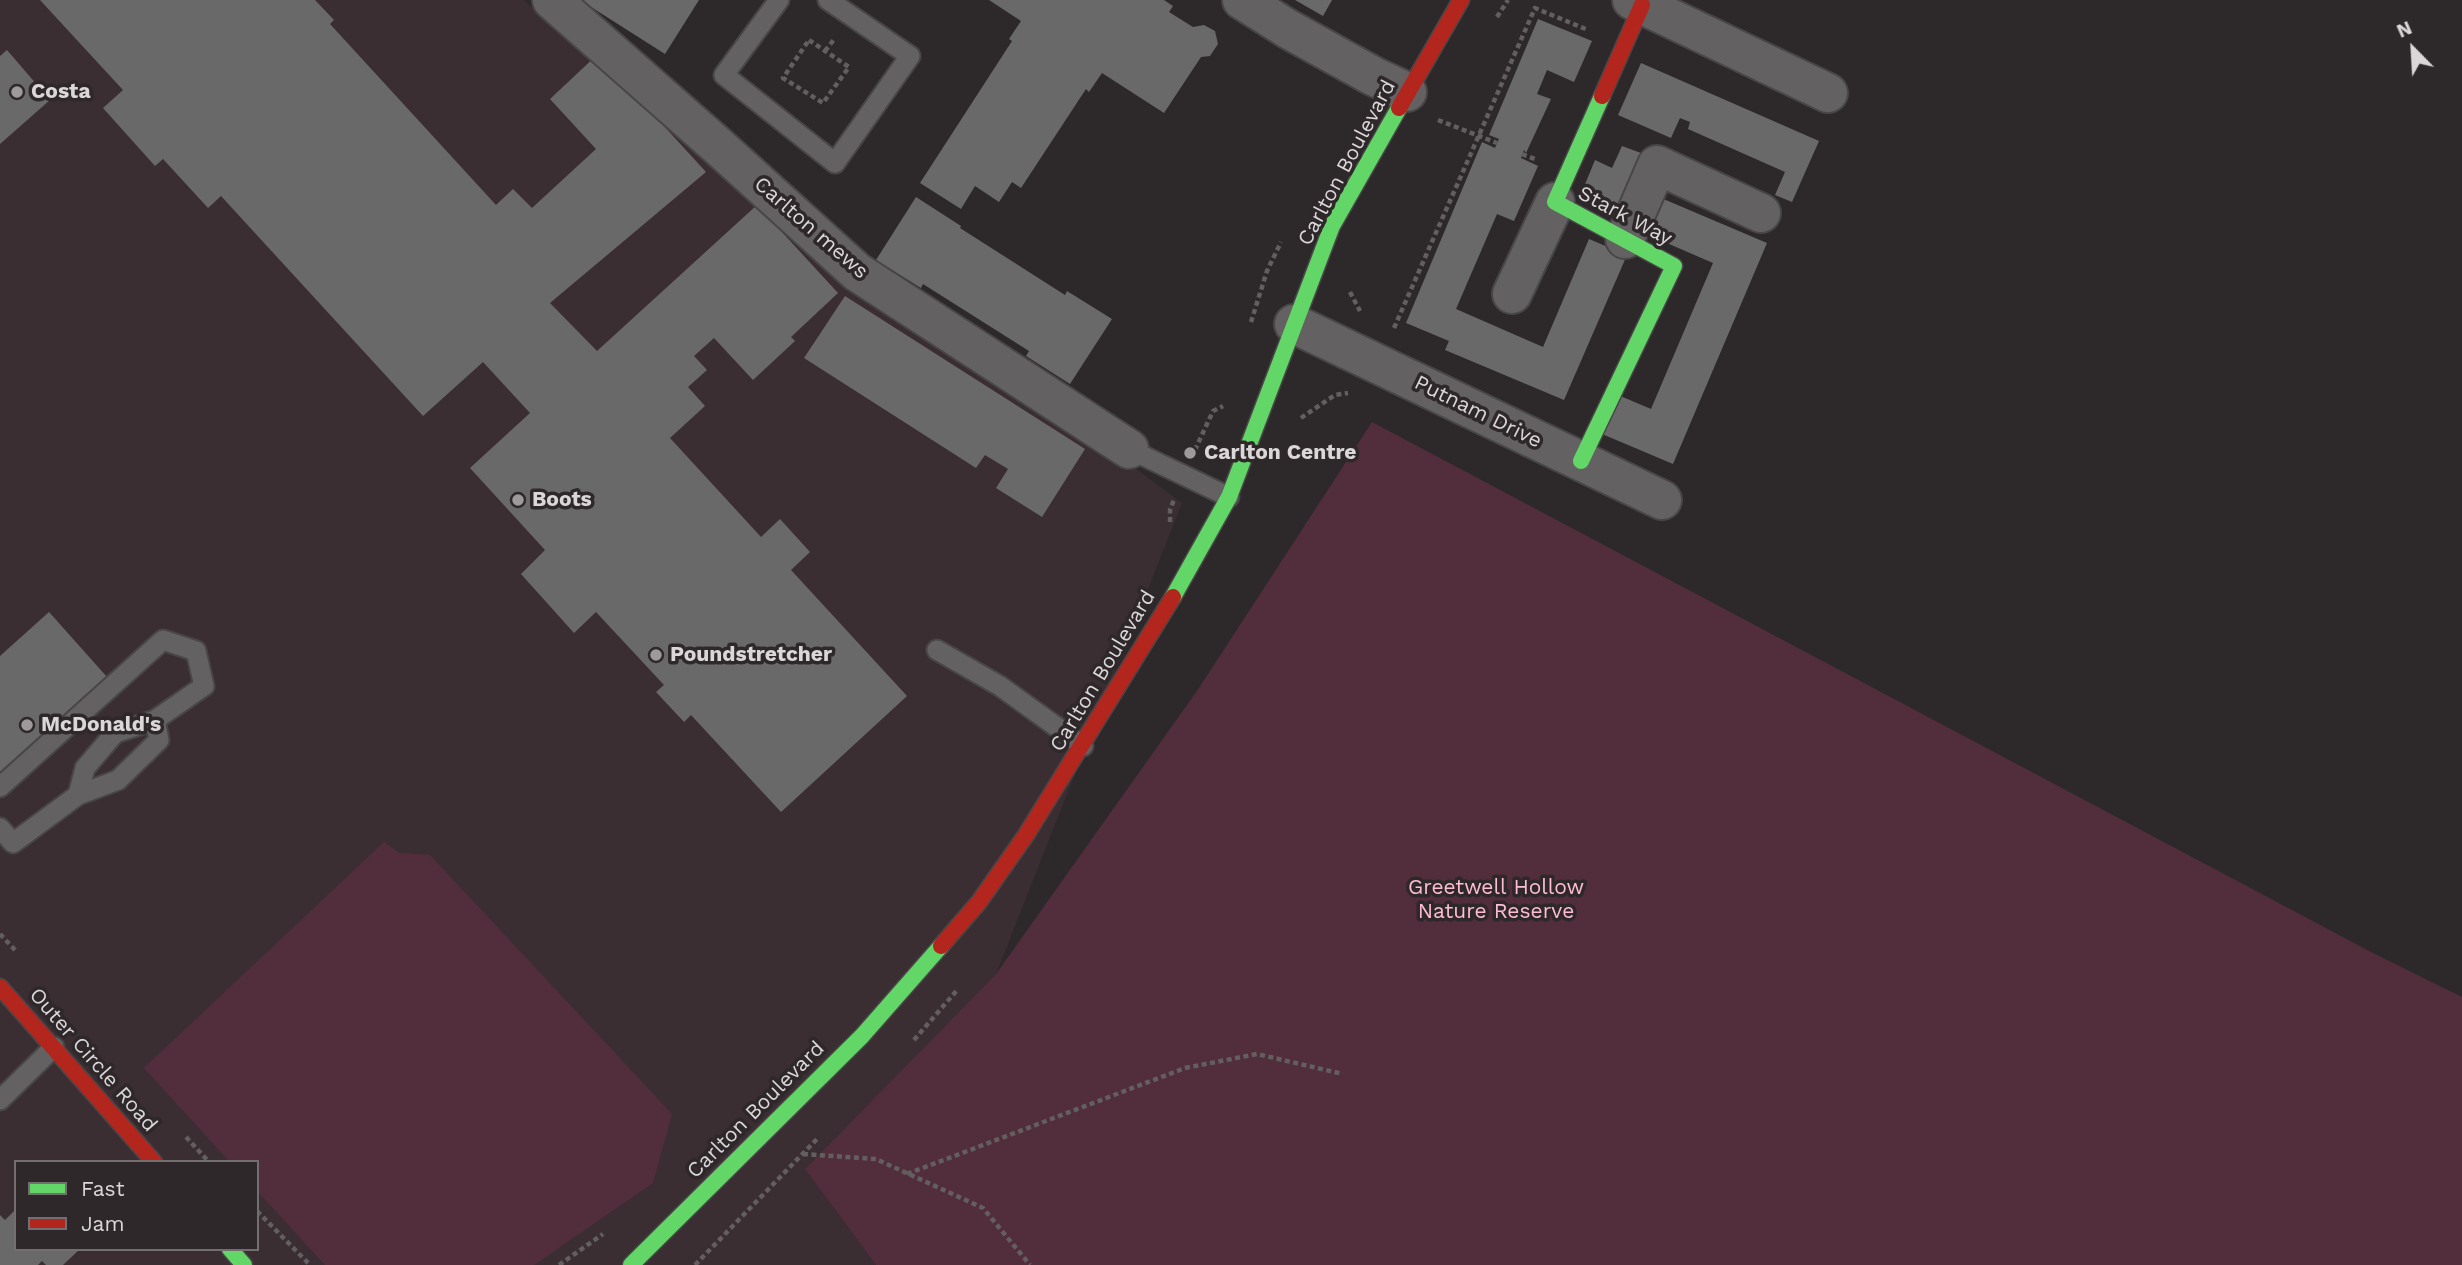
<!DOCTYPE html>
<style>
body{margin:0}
#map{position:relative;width:2462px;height:1265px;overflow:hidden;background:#2d292b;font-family:"Work Sans",sans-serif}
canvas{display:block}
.legend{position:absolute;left:14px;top:1160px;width:245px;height:91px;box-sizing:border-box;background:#2e282a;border:2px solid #736e70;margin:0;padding:9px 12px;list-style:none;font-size:21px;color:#dbd7d8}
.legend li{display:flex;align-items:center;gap:14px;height:35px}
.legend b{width:35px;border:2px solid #736e70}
.north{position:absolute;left:2378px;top:14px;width:70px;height:70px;-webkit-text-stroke:5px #2e282a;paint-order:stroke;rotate:336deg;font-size:19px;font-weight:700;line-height:28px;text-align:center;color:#dbd7d8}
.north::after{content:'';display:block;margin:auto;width:24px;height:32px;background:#dbd7d8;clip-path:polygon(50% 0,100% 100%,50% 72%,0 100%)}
</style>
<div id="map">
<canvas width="2462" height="1265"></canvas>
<ul class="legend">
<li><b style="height:9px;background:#63d668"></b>Fast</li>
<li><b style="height:9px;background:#b3261e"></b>Jam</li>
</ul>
<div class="north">N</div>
</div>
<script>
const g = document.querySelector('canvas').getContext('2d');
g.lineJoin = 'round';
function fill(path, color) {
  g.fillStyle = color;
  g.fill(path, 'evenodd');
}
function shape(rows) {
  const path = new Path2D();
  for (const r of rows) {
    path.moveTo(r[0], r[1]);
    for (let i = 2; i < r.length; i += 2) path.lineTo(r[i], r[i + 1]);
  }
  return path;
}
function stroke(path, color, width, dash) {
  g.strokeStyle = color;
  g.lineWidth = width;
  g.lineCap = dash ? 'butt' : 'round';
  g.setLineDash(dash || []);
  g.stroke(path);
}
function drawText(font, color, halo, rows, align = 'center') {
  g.font = font + ' "Work Sans",sans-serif';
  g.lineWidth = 7;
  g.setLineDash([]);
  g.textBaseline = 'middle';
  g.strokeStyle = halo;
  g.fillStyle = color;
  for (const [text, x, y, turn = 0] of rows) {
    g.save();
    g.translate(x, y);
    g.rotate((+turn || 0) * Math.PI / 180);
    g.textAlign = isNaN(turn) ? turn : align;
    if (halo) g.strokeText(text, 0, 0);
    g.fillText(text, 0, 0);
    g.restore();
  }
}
fill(shape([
 [0,0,523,0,855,261,1182,503,996,974,805,1169,876,1265,0,1265],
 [16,1162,257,1162,257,1249,16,1249]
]), '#3a2e33');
fill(shape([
 [1372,422,2373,953,2462,997,2462,1265,876,1265,805,1169,996,974,1199,688],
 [384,842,399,853,430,855,672,1114,653,1183,534,1265,325,1265,257,1191,257,1162,230,1162,144,1068]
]), '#522d3b');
fill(shape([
 [40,0,315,0,334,20,330,24,496,205,513,189,532,208,596,149,550,99,598,54,706,172,550,303,597,351,757,205,838,293,791,337,795,341,753,380,714,338,694,356,707,370,688,387,705,406,670,438,761,537,780,519,810,552,791,570,907,696,781,812,691,715,684,722,656,692,664,685,596,612,574,633,521,574,545,550,470,468,530,413,483,362,423,416,221,196,208,208,163,159,155,166,103,108,123,90],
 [580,0,699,0,665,54],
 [989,0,1164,0,1173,6,1169,12,1193,27,1204,25,1215,31,1218,44,1210,56,1201,57,1164,113,1102,73,1089,92,1086,89,1021,188,1012,182,999,202,975,186,961,209,920,183,1012,41,1009,39,1021,21],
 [1295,0,1332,0,1323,16],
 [1538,19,1592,41,1574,82,1547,70,1537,94,1551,99,1526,153,1524,150,1521,158,1538,166,1514,221,1497,214,1456,309,1543,347,1589,239,1627,255,1564,400,1445,350,1449,341,1406,323,1482,142,1495,148,1497,143,1499,139,1489,135],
 [7,50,50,100,0,144,0,56],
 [1641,63,1819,141,1792,202,1775,195,1785,172,1688,129,1690,122,1680,118,1671,138,1618,115],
 [1622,146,1641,153,1616,209,1581,194,1595,160,1612,168],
 [1654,195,1767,243,1673,464,1602,434,1618,395,1651,409,1713,263,1639,231],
 [916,197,961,226,960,228,1065,295,1067,291,1112,319,1070,384,1026,356,1029,351,923,284,921,288,876,260],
 [845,296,1085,449,1042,517,996,488,1008,469,985,455,976,468,804,358],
 [49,612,107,677,0,772,0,656],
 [16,1209,16,1249,80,1249,63,1265,46,1265,42,1261,38,1265,0,1265,0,1215,5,1220]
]), '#6a696a');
const lane = shape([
 [779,0,724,75,835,163,910,56,828,0],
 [1129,449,1229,497],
 [937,650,1000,686,1083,746],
 [0,787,163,640,196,651,204,686,155,720,115,733,85,768,78,795,13,843,0,828],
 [78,795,118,780,159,740,155,720],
 [0,1100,54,1047]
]);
const street = shape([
 [552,0,719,147,857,272,1129,449],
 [1242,0,1288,29,1373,76,1407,92],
 [1632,0,1828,93],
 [1625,239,1657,165,1761,213],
 [1512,294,1555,202],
 [1294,324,1662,500]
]);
const fast = shape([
 [1581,461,1674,266,1555,202,1602,96],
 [1173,597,1229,497,1332,226,1399,108],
 [230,1249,244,1265],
 [631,1265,862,1036,941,946]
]);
const jam = shape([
 [1602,96,1642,5],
 [1399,108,1461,0],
 [941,946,979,902,1026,835,1173,597],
 [0,987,154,1162]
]);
stroke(lane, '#484647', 23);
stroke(street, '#484647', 42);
stroke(fast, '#484647', 19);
stroke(jam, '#484647', 19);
stroke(shape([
 [1497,17,1508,0],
 [809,40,849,67,823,103,783,78,809,40],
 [825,51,835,38],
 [1438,120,1497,143],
 [1522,154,1535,159],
 [1350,292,1360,311],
 [1251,322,1267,271,1281,242],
 [1394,328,1535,8,1588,30],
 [1301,418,1335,395,1348,393],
 [1195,450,1213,411,1223,406],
 [1170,522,1170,509,1174,500],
 [0,934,17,952],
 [914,1040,958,989],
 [186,1137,209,1162],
 [803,1154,876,1159,983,1208,1030,1265],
 [907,1174,1185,1068,1257,1054,1343,1074],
 [257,1211,310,1265],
 [559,1265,603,1234],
 [695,1265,817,1139]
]), '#635f61', 4.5, [5, 3.5]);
stroke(lane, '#646162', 19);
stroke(street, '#646162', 38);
stroke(fast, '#63d668', 16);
stroke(jam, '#b3261e', 16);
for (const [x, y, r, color] of [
 [17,92,7,"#9e9a9b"],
 [1190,453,7,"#9e9a9b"],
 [518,500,7,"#9e9a9b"],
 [656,655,7,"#9e9a9b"],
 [27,725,7,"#9e9a9b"]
]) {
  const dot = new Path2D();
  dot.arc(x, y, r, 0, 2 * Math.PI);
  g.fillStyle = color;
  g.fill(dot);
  stroke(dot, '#2e282a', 2.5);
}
drawText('bold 21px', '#dbd7d8', '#2e282a', [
 ["Costa",31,92],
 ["Carlton Centre",1204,453],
 ["Boots",532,500],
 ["Poundstretcher",670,655],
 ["McDonald's",41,725]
], 'left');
drawText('21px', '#dbd7d8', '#2e282a', [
 ["Carlton Boulevard",1347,163,-62],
 ["Stark Way",1625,216,28],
 ["Carlton mews",811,228,41],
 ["Putnam Drive",1478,412,26],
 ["Carlton Boulevard",1103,671,-59],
 ["Outer Circle Road",93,1060,49],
 ["Carlton Boulevard",756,1110,-45]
]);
drawText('21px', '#febdd3', '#2e282a', [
 ["Greetwell Hollow",1496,888],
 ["Nature Reserve",1496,912]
]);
</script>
